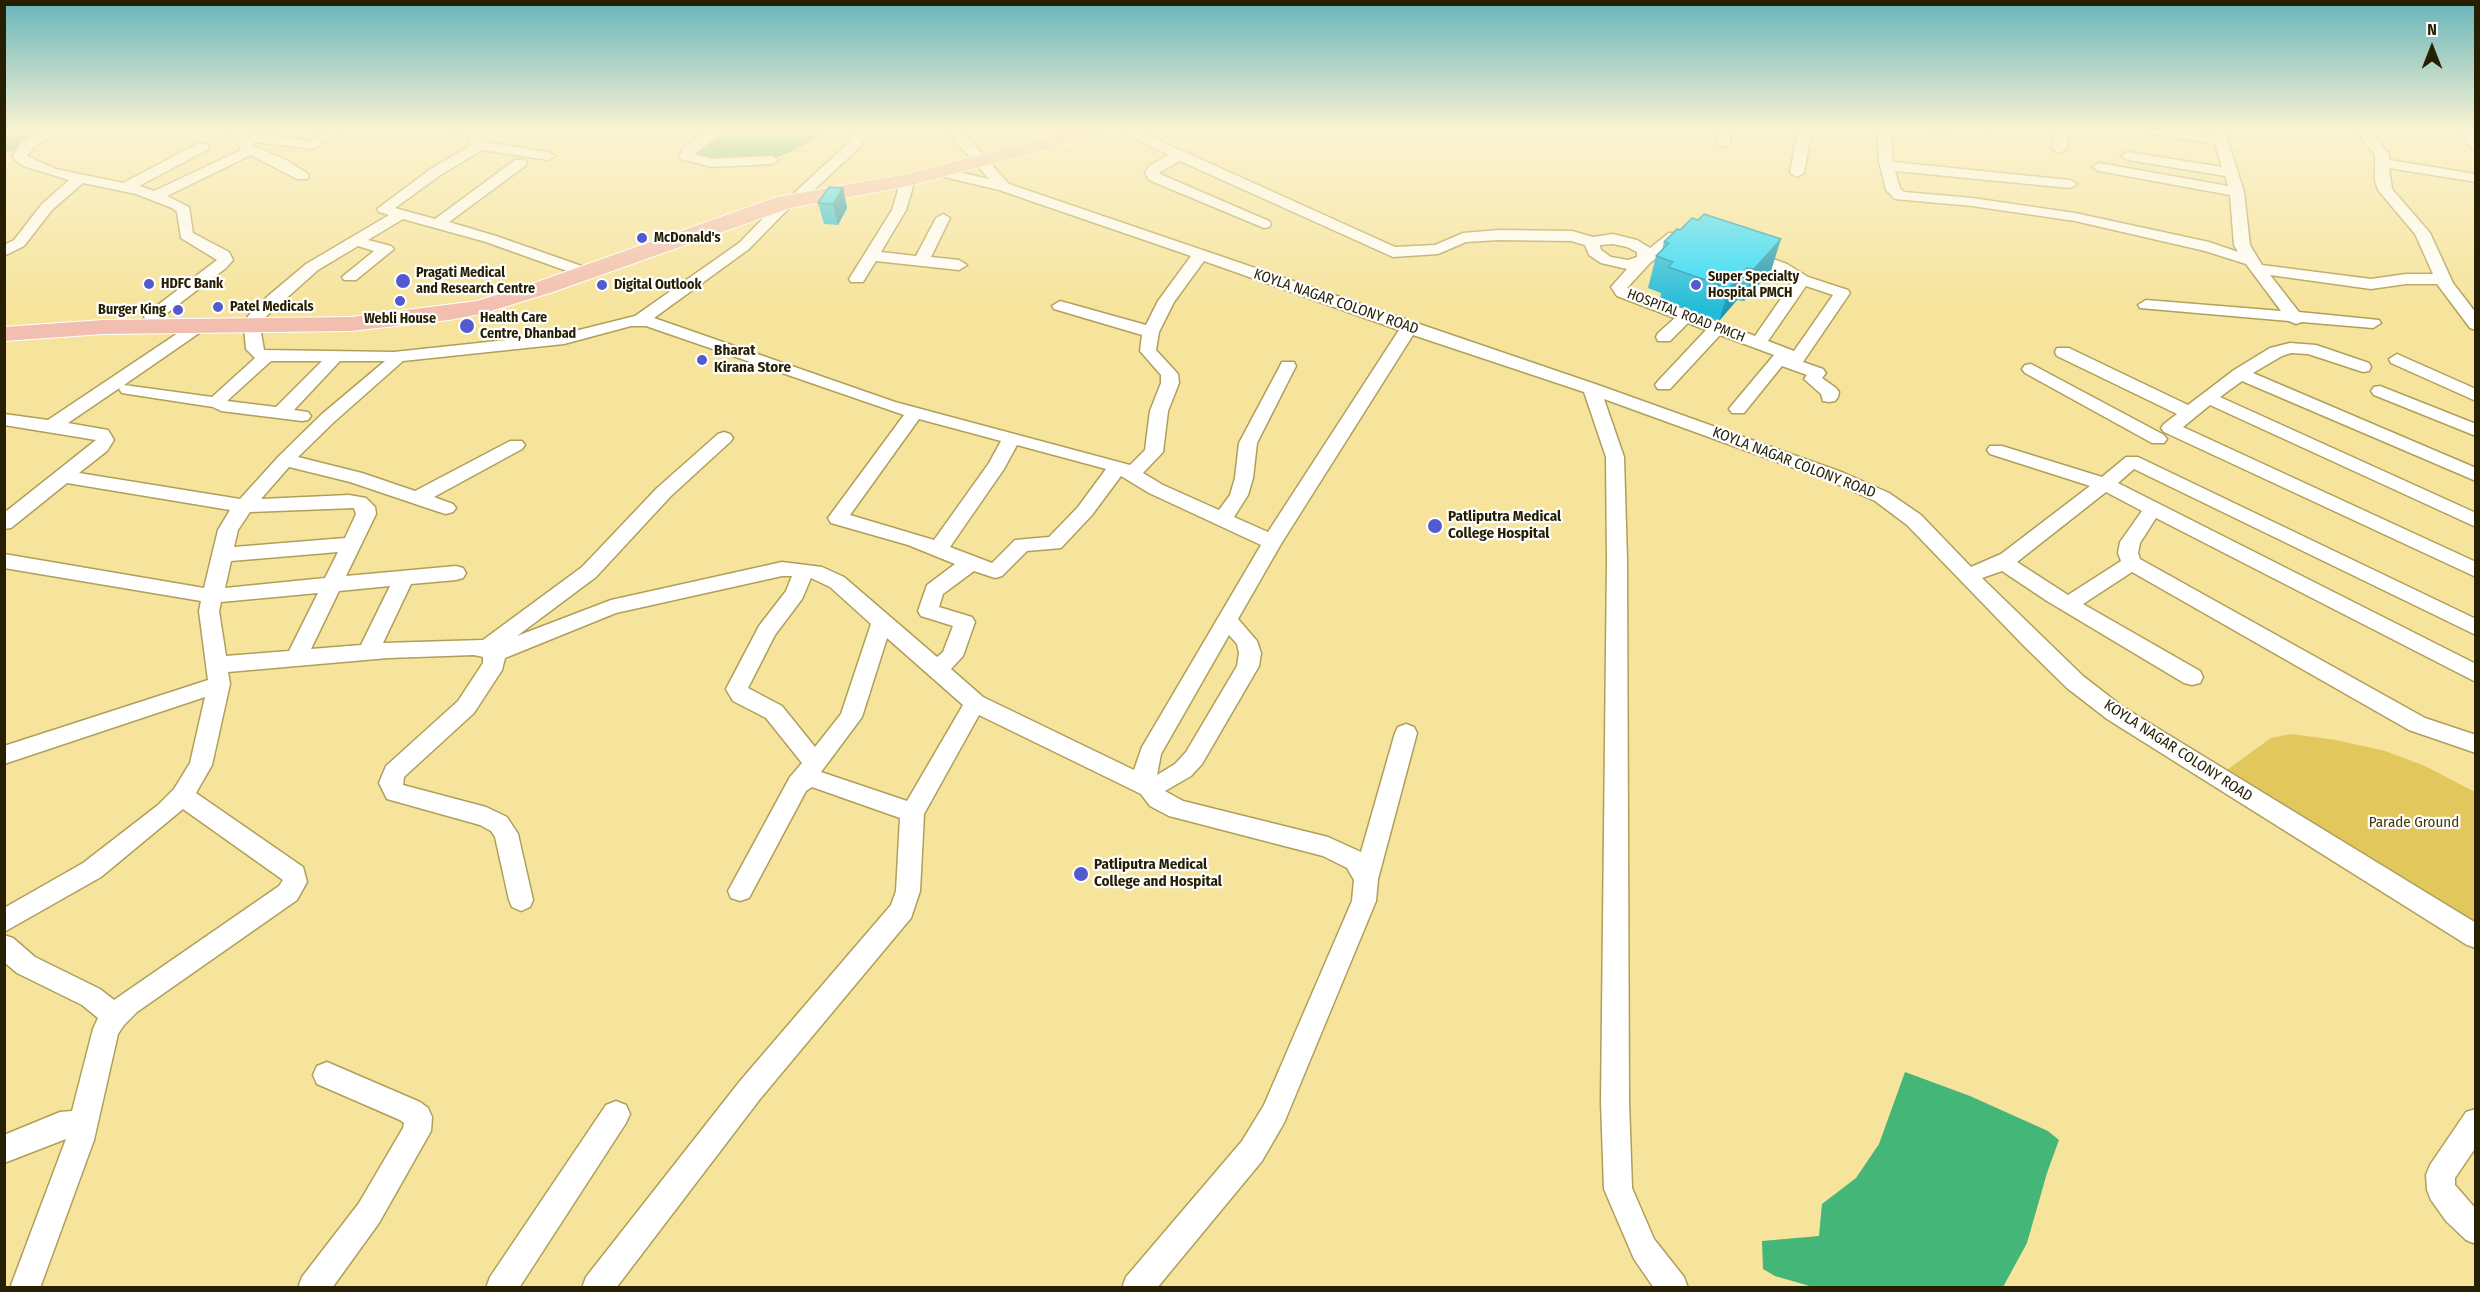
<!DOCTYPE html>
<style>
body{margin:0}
#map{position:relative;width:2480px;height:1292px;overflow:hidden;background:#f6e49c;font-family:"Fira Sans Condensed",sans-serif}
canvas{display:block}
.frame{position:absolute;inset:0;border:6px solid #261f02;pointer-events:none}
.north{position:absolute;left:2402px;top:18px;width:60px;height:60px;-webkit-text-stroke:4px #fff;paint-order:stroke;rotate:0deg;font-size:16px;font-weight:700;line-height:24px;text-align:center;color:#261f02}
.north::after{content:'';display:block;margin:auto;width:21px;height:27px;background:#261f02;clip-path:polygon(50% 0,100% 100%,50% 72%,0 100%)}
</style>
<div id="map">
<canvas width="2480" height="1292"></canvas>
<div class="frame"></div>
<div class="north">N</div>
</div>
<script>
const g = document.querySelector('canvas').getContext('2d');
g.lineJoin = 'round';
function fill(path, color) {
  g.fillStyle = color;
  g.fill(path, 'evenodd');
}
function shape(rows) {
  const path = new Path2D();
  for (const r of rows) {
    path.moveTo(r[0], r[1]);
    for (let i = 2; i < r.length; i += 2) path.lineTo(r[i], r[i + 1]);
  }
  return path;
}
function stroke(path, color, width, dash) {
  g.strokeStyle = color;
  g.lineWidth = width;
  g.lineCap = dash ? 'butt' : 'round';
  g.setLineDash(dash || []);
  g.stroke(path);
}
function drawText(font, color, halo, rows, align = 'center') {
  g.font = font + ' "Fira Sans Condensed",sans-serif';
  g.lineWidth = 4.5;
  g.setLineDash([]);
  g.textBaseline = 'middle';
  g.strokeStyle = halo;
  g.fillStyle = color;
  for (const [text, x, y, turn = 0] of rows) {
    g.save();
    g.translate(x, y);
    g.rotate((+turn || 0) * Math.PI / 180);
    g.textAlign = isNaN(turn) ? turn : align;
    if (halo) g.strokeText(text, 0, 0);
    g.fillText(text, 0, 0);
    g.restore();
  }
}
fill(shape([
 [2291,734,2336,740,2385,751,2425,766,2475,792,2475,924,2224,772,2271,738]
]), '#e1c75c');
fill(shape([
 [4,129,47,129,14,150,5,153],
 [726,129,839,129,825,132,789,153,776,157,754,156,727,161,692,157,692,150],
 [1905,1072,1970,1096,2048,1131,2059,1140,2047,1173,2027,1243,2003,1287,1813,1287,1775,1276,1763,1269,1762,1241,1819,1236,1822,1204,1856,1178,1879,1144]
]), '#44b677');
const minor = shape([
 [45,129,62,129,33,148,27,156,56,169,123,183,197,144,207,144,209,147,207,150,139,186,154,191,241,150,238,146,240,139,218,129,238,129,249,133,311,141,330,129,347,129,313,149,253,142,252,145,286,160,307,173,309,176,307,179,297,179,251,155,167,196,189,207,193,233,229,252,233,260,226,268,158,320,152,322,146,320,144,317,146,314,217,260,181,238,177,212,172,208,136,194,83,183,52,210,24,246,4,256,4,245,14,240,42,204,69,180,23,166,12,157,23,142,45,129],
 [448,129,478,129,481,139,484,142,548,152,555,156,548,160,482,150,442,174,395,208,435,219,515,160,525,160,527,163,525,166,449,222,496,236,593,270,595,273,593,276,581,276,486,242,403,219,368,240,391,246,394,249,356,280,344,280,342,277,374,251,358,246,318,270,261,321,255,323,260,327,264,350,394,352,563,334,635,316,739,243,783,198,790,197,849,142,855,129,869,129,860,147,801,202,794,203,749,249,654,318,895,402,1130,465,1145,450,1150,411,1161,383,1161,375,1140,351,1142,335,1054,309,1052,306,1060,301,1146,325,1158,301,1191,256,999,190,936,175,934,172,936,169,941,168,989,179,945,129,960,129,1009,184,1598,385,1844,473,1889,493,1921,515,1971,567,2001,554,2090,486,1990,454,1987,450,1990,446,2002,446,2102,477,2126,457,2138,457,2476,619,2476,635,2134,469,2118,483,2476,664,2476,682,2156,518,2140,543,2138,553,2140,559,2425,718,2476,735,2476,753,2409,730,2132,572,2083,604,2200,671,2203,677,2200,683,2192,685,2184,683,2047,601,2002,571,1982,578,2083,676,2123,707,2476,923,2476,948,2467,945,2107,719,2067,688,2024,646,1907,525,1875,501,1830,481,1604,399,1624,457,1627,560,1629,1102,1632,1188,1654,1239,1684,1277,1688,1288,1654,1288,1634,1259,1604,1189,1601,1102,1607,560,1606,457,1584,392,1413,335,1281,544,1238,619,1257,641,1261,653,1259,666,1202,764,1191,776,1165,791,1183,801,1328,837,1361,852,1395,733,1398,727,1406,724,1414,727,1417,733,1378,879,1376,901,1284,1123,1262,1161,1157,1288,1122,1288,1126,1277,1242,1141,1264,1105,1352,901,1354,880,1347,868,1323,856,1169,816,1150,806,1141,794,979,715,924,814,920,891,911,918,760,1099,616,1288,582,1288,586,1277,740,1081,891,905,896,891,900,818,812,787,806,791,749,898,740,901,731,898,728,891,790,777,802,763,766,718,733,701,726,689,759,626,786,591,792,576,782,576,616,613,505,658,502,670,474,713,404,777,403,785,486,807,507,817,518,834,533,900,530,907,521,911,512,907,509,900,495,837,491,831,480,825,387,799,379,783,386,766,458,701,483,663,483,657,474,655,388,658,228,672,230,684,212,765,196,793,303,867,307,882,297,900,137,1012,124,1025,118,1034,94,1140,40,1288,10,1288,66,1139,4,1163,4,1135,60,1112,72,1111,93,1029,98,1018,82,1005,17,973,4,962,4,935,13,938,35,957,100,989,114,1000,279,886,283,880,183,809,101,877,4,932,4,908,83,863,158,805,174,789,190,763,205,697,4,764,4,746,208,680,199,611,201,601,4,568,4,554,204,588,218,530,230,510,67,483,11,528,4,529,4,513,96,440,4,425,4,414,48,420,193,323,199,321,205,323,207,326,205,329,124,385,212,397,255,358,246,349,244,327,252,322,247,318,249,315,268,296,306,264,389,215,379,212,377,209,432,168,471,145,467,135,450,132,448,129],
 [1204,261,1399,330,1268,532,1234,517,1248,495,1253,478,1257,443,1296,366,1294,362,1282,362,1280,366,1239,443,1235,478,1230,495,1219,510,1163,485,1143,473,1163,452,1168,411,1179,383,1178,374,1156,350,1159,332,1174,302,1204,261],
 [631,326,646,326,904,415,828,518,831,523,908,545,955,564,927,585,918,611,921,616,953,626,943,652,937,657,844,577,822,567,782,562,611,600,517,636,596,577,671,496,730,442,733,438,730,434,724,432,718,434,657,488,582,567,483,640,383,643,411,584,456,580,463,578,466,573,463,568,456,566,346,576,376,514,375,507,366,498,349,495,261,499,289,467,350,482,439,512,446,514,453,512,456,508,453,504,434,497,522,449,525,445,522,441,510,441,415,491,362,473,298,457,334,422,403,361,564,344,631,326],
 [271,361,322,361,276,407,227,401,271,361],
 [340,361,385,361,322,414,279,456,240,499,79,473,107,451,114,440,108,430,68,423,121,387,119,389,122,393,128,394,213,407,221,411,302,421,308,420,311,416,308,412,294,410,340,361],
 [919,419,1001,441,989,463,934,540,850,515,919,419],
 [1017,445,1106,469,1078,507,1049,537,1015,540,992,563,950,547,1004,469,1017,445],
 [1121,476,1149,493,1261,545,1142,747,1134,770,983,697,951,669,963,656,975,622,972,617,939,607,943,594,974,571,995,578,1002,576,1027,551,1061,548,1092,515,1121,476],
 [2106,492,2142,511,2120,542,2118,553,2121,561,2068,595,2017,562,2106,492],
 [354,508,356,514,345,538,234,547,238,530,250,512,354,508],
 [338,552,325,578,225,588,231,561,338,552],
 [811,578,830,587,871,624,841,714,815,747,782,706,748,688,775,635,802,599,811,578],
 [390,586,361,645,311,649,339,591,390,586],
 [318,593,289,651,226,656,219,611,221,602,318,593],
 [1229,635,1237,644,1239,653,1237,666,1186,752,1175,764,1157,775,1161,754,1229,635],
 [887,638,963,705,907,801,821,772,862,717,887,638],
 [711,129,727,129,694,154,712,159,772,156,779,160,772,164,712,167,681,159,679,156,685,146,711,129],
 [1115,129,1134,129,1395,247,1435,245,1463,233,1499,230,1572,231,1593,237,1613,234,1637,240,1650,248,1669,233,1692,233,1695,236,1692,239,1678,241,1650,263,1627,288,1755,336,1793,281,1775,270,1743,258,1740,255,1748,250,1787,264,1808,277,1848,290,1850,293,1803,362,1823,369,1826,373,1822,378,1836,388,1839,392,1838,397,1835,401,1829,402,1823,401,1821,394,1804,379,1807,375,1782,366,1744,413,1732,413,1729,409,1732,405,1774,355,1720,335,1670,389,1658,389,1655,385,1658,381,1706,330,1688,323,1670,341,1658,341,1656,337,1658,333,1675,318,1617,296,1611,287,1627,269,1601,263,1589,255,1585,245,1571,241,1499,240,1466,242,1438,254,1393,257,1180,161,1160,172,1160,174,1269,221,1271,224,1269,227,1264,228,1149,180,1145,173,1149,166,1169,155,1115,129],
 [1613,244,1627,247,1637,252,1637,257,1628,260,1611,257,1601,250,1600,245,1613,244],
 [1806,286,1833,295,1794,351,1768,341,1806,286],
 [1715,129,1729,129,1730,143,1728,146,1718,146,1715,129],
 [1798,129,1812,129,1804,173,1797,177,1790,173,1798,129],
 [1877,129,1891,129,1893,162,2070,180,2077,184,2070,188,1895,171,1900,188,1904,192,1972,198,2075,213,2209,242,2238,252,2234,245,2230,195,2099,171,2092,167,2099,163,2228,186,2225,176,2128,160,2121,156,2128,152,2222,167,2215,144,2146,133,2139,129,2173,129,2212,135,2210,129,2224,129,2244,192,2250,245,2262,265,2371,279,2406,274,2433,274,2415,234,2378,190,2375,181,2375,155,2356,129,2370,129,2389,155,2389,160,2476,174,2476,182,2389,168,2392,189,2430,233,2453,283,2476,313,2476,330,2470,328,2437,284,2406,284,2371,289,2270,275,2299,312,2379,320,2381,323,2373,328,2302,322,2296,324,2289,321,2140,308,2138,305,2146,300,2281,311,2246,264,2205,251,2075,221,1972,206,1895,199,1886,190,1879,162,1877,129],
 [1921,129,1974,129,1986,131,1988,134,1981,138,1928,133,1921,129],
 [2056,129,2070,129,2066,149,2059,153,2052,149,2056,129],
 [2458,129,2472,129,2476,134,2476,149,2471,148,2458,129],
 [908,176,915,180,906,210,881,252,916,256,936,218,943,214,950,218,931,257,959,260,967,265,959,270,876,261,863,282,851,282,849,279,892,210,901,180,908,176],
 [2290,343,2316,345,2369,363,2371,367,2369,371,2363,372,2308,354,2291,353,2282,356,2253,373,2476,468,2476,481,2242,381,2220,397,2476,513,2476,527,2210,405,2183,427,2476,562,2476,577,2164,432,2161,428,2164,424,2177,414,2057,356,2055,352,2057,348,2069,348,2188,405,2234,370,2270,348,2290,343],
 [2397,354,2476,389,2476,401,2391,363,2389,359,2397,354],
 [2031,364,2164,435,2167,439,2164,443,2152,443,2025,373,2022,369,2025,365,2031,364],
 [2380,386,2476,424,2476,436,2374,395,2371,391,2374,387,2380,386],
 [327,1062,420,1102,428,1108,432,1117,431,1131,379,1223,332,1288,298,1288,302,1277,359,1203,403,1128,404,1123,400,1120,317,1084,313,1075,317,1066,327,1062],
 [616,1101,626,1105,630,1114,626,1123,519,1288,486,1288,490,1277,606,1105,616,1101],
 [2476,1109,2476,1147,2455,1178,2455,1185,2476,1209,2476,1244,2466,1240,2446,1221,2431,1200,2427,1190,2426,1175,2430,1165,2466,1112,2476,1109]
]);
const highway = shape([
 [1077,129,1112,129,1109,133,908,186,790,208,553,292,481,314,449,320,351,331,103,334,4,341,4,327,103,320,351,317,477,301,537,282,777,197,907,174,1077,129]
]);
stroke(minor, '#b09f59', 3);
stroke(highway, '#fff', 2);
fill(minor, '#fff');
fill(highway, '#f2beaf');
fill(shape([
 [843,188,847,208,838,225,824,224,818,203],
 [1664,242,1771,271,1744,301,1737,300,1719,321,1660,299,1661,293,1648,288,1656,256,1662,250]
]), '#22bcda');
fill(shape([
 [843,188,847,208,838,225,833,204],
 [1781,239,1771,271,1744,301,1754,269],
 [1747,268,1737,300,1719,321,1729,288]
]), '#1c99b2');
const building = shape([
 [829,187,843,188,833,204,818,203,829,187],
 [1704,214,1781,239,1754,269,1747,268,1729,288,1668,267,1673,262,1656,256,1669,243,1664,242,1677,229,1680,230,1692,218,1698,220,1704,214]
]);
fill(building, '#28dbfe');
stroke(building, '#1c99b2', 1.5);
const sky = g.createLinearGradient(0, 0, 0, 310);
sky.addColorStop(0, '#66b5bb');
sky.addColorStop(0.42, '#fbf3d2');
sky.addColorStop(1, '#fbf3d200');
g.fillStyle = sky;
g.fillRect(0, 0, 2480, 310);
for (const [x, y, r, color] of [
 [642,238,6,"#525ad0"],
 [403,281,8,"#525ad0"],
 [149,284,6,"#525ad0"],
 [602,285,6,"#525ad0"],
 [1696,285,6,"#525ad0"],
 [400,301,6,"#525ad0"],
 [218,307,6,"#525ad0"],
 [178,310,6,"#525ad0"],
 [467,326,8,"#525ad0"],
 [702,360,6,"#525ad0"],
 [1435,526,8,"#525ad0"],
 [1081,874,8,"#525ad0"]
]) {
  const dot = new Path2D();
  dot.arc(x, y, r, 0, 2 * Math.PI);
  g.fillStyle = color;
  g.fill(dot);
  stroke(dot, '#fff', 2);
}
drawText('bold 14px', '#261f02', '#fff', [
 ["McDonald's",654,238],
 ["Pragati Medical",416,273],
 ["and Research Centre",416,289],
 ["Super Specialty",1708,277],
 ["Hospital PMCH",1708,293],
 ["HDFC Bank",161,284],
 ["Digital Outlook",614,285],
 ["Patel Medicals",230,307],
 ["Burger King",166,310,"right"],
 ["Health Care",480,318],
 ["Centre, Dhanbad",480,334],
 ["Webli House",400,319,"center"]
], 'left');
drawText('14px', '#261f02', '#fff', [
 ["HOSPITAL ROAD PMCH",1686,316,21]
]);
drawText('15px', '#261f02', '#fff', [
 ["KOYLA NAGAR COLONY ROAD",1336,302,19],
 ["KOYLA NAGAR COLONY ROAD",1794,463,21],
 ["KOYLA NAGAR COLONY ROAD",2178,751,33]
]);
drawText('bold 15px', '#261f02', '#fff', [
 ["Bharat",714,351],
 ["Kirana Store",714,368],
 ["Patliputra Medical",1448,517],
 ["College Hospital",1448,534],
 ["Patliputra Medical",1094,865],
 ["College and Hospital",1094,882]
], 'left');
drawText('15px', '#453905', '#fff', [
 ["Parade Ground",2414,823]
]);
</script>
